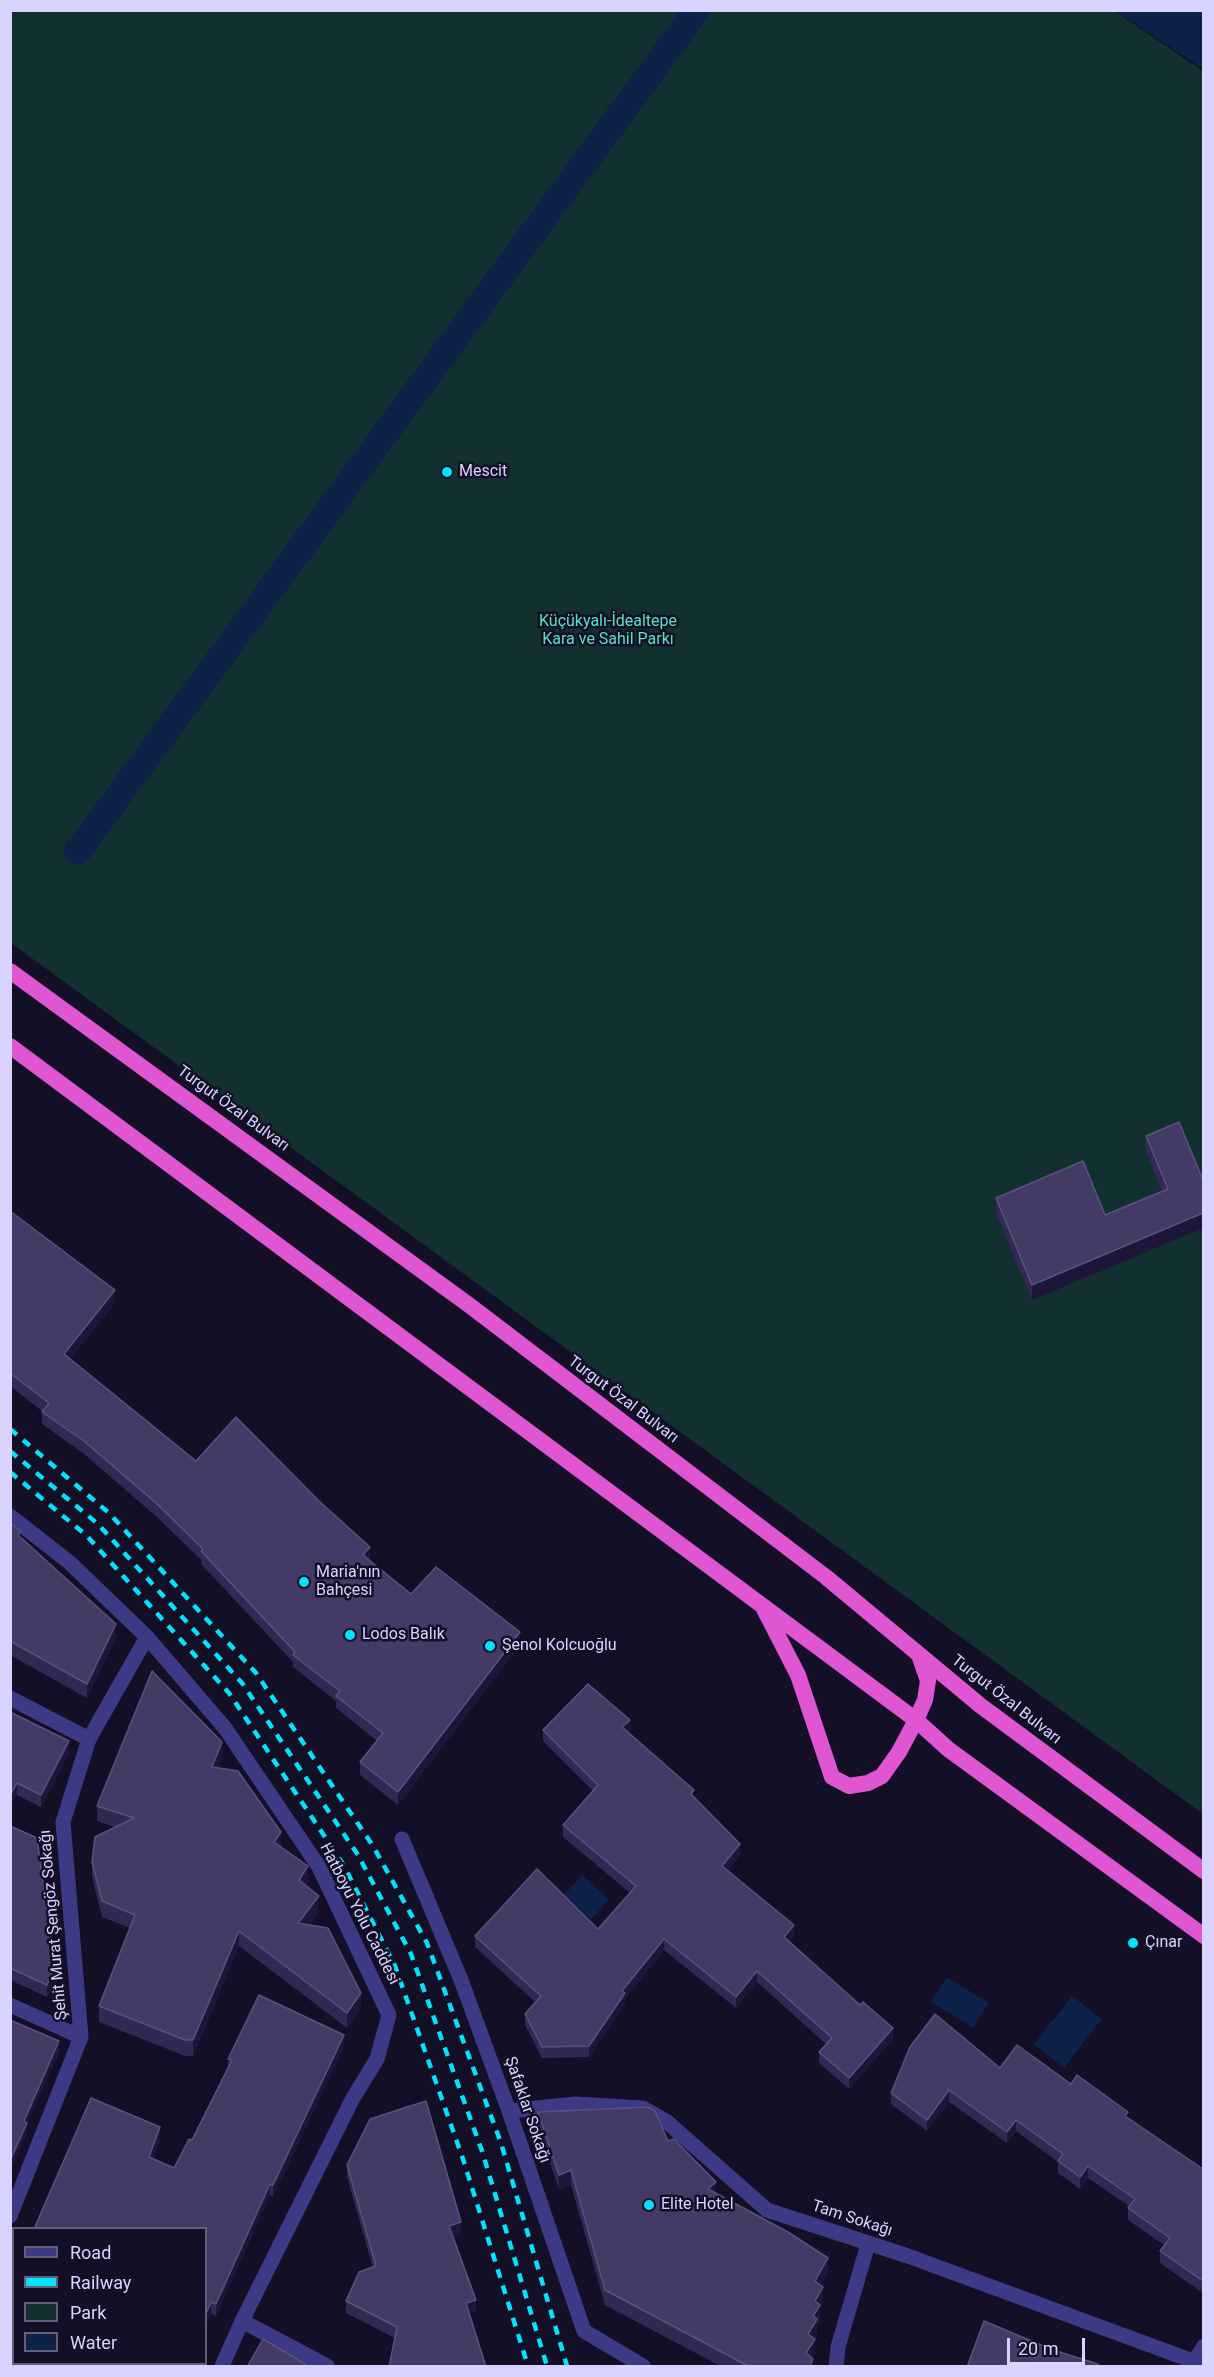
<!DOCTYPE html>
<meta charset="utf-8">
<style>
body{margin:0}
#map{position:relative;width:1214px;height:2377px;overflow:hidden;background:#130f26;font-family:Roboto,sans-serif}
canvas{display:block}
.frame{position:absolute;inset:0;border:12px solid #d9d4ff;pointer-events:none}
.legend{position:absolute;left:12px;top:2227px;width:195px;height:138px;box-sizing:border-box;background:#130f26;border:2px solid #625e7d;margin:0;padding:8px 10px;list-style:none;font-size:18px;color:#d9d4ff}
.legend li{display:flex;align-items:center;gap:12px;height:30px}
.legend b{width:30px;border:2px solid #625e7d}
.scale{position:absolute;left:1007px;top:2338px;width:78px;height:27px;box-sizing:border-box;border:3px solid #d9d4ff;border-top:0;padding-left:8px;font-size:18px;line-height:21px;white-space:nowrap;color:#d9d4ff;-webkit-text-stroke:4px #130f26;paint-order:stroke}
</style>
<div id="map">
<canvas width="1214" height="2377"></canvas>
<div class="frame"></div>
<ul class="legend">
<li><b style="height:8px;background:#3d3a85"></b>Road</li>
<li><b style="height:8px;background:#00e5ff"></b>Railway</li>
<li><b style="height:16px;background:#12302f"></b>Park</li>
<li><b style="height:16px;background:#0c2248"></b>Water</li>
</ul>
<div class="scale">20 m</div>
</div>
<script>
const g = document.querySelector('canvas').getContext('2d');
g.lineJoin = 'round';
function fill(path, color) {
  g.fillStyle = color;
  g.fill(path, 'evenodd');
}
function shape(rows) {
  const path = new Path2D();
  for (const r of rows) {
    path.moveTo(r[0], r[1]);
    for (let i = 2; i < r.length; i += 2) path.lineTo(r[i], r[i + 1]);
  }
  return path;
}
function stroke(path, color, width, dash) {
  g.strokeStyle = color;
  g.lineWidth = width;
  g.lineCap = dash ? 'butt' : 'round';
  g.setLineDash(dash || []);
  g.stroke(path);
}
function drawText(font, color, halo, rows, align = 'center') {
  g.font = font + ' Roboto,sans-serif';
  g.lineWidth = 5;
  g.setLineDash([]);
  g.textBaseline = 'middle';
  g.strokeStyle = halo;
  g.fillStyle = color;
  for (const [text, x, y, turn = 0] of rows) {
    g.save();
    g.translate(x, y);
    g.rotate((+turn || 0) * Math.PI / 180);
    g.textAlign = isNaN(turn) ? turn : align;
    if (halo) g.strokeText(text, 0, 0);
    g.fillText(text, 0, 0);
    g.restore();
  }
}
fill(shape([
 [11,11,1115,11,1203,71,1203,1814,11,943]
]), '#12302f');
fill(shape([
 [1116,11,1203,11,1203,69],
 [582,1875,609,1899,591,1920,564,1895],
 [947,1977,989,2003,973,2028,931,2002],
 [1072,1996,1102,2019,1064,2068,1034,2044]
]), '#0c2248');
stroke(shape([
 [78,851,697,10]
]), '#0c2248', 27);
stroke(shape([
 [10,1516,69,1562,147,1637,225,1728,319,1867,389,2015,377,2059,353,2098,242,2321,222,2366],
 [10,1698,89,1739],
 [402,1839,461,1980,509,2111,584,2331,643,2366],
 [10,2005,81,2037],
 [509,2111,575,2104,643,2108,666,2121,767,2210,908,2256,1193,2361,1202,2366],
 [10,2216,81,2037,63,1822,89,1739,147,1637],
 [10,2320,14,2322],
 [242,2321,327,2366],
 [114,2364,121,2366],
 [836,2366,838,2347,868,2244],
 [1191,2366,1204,2346]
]), '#3d3a85', 15);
stroke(shape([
 [10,971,469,1305,826,1577,981,1706,1204,1871],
 [10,1046,916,1720,948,1749,1204,1936],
 [764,1609,798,1675,832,1777,849,1786,868,1783,882,1776,899,1752,916,1720,925,1700,928,1681,919,1655]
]), '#e055d1', 16);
stroke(shape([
 [10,1429,109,1513,256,1673,373,1846,427,1943,501,2143,567,2366],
 [10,1451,98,1524,242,1683,358,1855,411,1954,482,2151,547,2366],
 [10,1472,86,1535,229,1693,343,1864,395,1966,463,2159,528,2366]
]), '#00e5ff', 4.5, [9, 8]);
fill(shape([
 [1146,1136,1203,1180,1032,1300,996,1213,996,1198,1105,1215,1162,1191,1146,1152],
 [10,1211,115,1303,70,1359,196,1461,369,1560,411,1594,520,1645,398,1805,360,1775,360,1762,377,1741,336,1708,336,1701,293,1667,293,1662,201,1564,201,1560,157,1517,84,1454,42,1424,42,1411,10,1386],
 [10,1523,21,1538,116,1637,87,1698,10,1655],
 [10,1712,69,1753,41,1807,17,1795],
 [543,1730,630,1731,628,1733,694,1797,740,1855,728,1870,794,1936,789,1942,893,2039,849,2089,819,2063,819,2052,826,2044,757,1982,736,2008,664,1950,625,1999,625,2004,589,2057,542,2058,525,2025,525,2014,535,2002,475,1947,475,1936,598,1929,630,1893,563,1837,563,1825,593,1791,543,1741],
 [222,1758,218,1768,308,1882,306,1885,319,1912,309,1925,361,2008,347,2028,239,1946,193,2056,185,2056,99,2022,99,2006,130,1928,102,1917,92,1877,92,1862,115,1827,97,1821,97,1806],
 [10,1826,55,1979,47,1997,10,1980],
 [344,2047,273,2197,270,2195,216,2316,34,2229,160,2139,153,2159,174,2168,192,2140,228,2068,228,2059],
 [1000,2068,1071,2084,1128,2118,1203,2169,1203,2293,1160,2263,1160,2251,1164,2245,1128,2220,1128,2208,1129,2206,1088,2178,1080,2189,1058,2173,1058,2162,1016,2131,1007,2143,949,2102,927,2131,891,2104,891,2093],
 [538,2112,668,2141,716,2193,828,2272,821,2285,823,2302,820,2306,820,2320,817,2325,817,2334,814,2339,815,2354,812,2358,813,2367,722,2367,605,2305,571,2185,559,2190,538,2126],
 [347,2165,461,2234,453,2236,476,2311,395,2338,346,2313,346,2301,373,2268,347,2177]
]), '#312854');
fill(shape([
 [1203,1213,1203,1228,1032,1300,1032,1285],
 [115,1290,115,1303,64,1367,64,1354],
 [370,1547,370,1560,363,1555],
 [116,1624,116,1637,87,1698,87,1684],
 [520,1632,520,1645,398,1805,398,1792],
 [630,1720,630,1731,622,1738,622,1727],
 [69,1741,69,1753,41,1807,41,1795],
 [222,1742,222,1758,212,1782,212,1767],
 [17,1783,17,1795,10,1808,10,1796],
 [281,1832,281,1847,274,1842],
 [740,1844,740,1855,722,1877,722,1866],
 [308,1866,308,1882,299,1895,299,1880],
 [319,1896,319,1912,298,1938,298,1923],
 [794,1925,794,1936,784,1948,784,1937],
 [239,1931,239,1946,193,2056,193,2040],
 [664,1939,664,1950,625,1999,625,2004,589,2057,589,2046,622,1991],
 [55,1967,55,1979,47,1997,47,1985],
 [757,1971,757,1982,736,2008,736,1997],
 [361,1993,361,2008,347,2028,347,2013],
 [893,2028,893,2039,849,2089,849,2078],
 [344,2035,344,2047,273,2197,273,2185],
 [59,2041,59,2053,27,2125,27,2134,10,2173,10,2161,24,2121],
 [949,2090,949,2102,927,2131,927,2120],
 [1016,2120,1016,2131,1007,2143,1007,2132],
 [160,2127,160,2139,149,2169,149,2157],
 [1088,2166,1088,2178,1080,2189,1080,2177],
 [571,2170,571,2185,559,2190,559,2175],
 [716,2182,716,2196,708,2189],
 [270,2184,270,2195,216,2316,216,2304],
 [461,2222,461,2234,449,2238,449,2226],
 [828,2258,828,2272,815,2296,815,2281],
 [823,2287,823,2302,820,2306,820,2320,817,2325,817,2334,808,2349,808,2334,815,2301],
 [476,2300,476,2311,466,2315,466,2303],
 [211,2302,211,2314,206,2326,206,2314],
 [815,2339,815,2354,807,2367,806,2353]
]), '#1d163a');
const building = shape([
 [1179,1122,1203,1180,1203,1213,1032,1285,996,1198,1083,1161,1105,1215,1168,1189,1146,1136,1179,1122],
 [10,1211,115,1290,64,1354,196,1461,236,1417,319,1501,370,1547,363,1555,411,1594,436,1567,520,1632,398,1792,360,1762,383,1733,336,1696,340,1691,293,1655,295,1652,201,1551,203,1549,157,1504,84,1441,42,1412,49,1403,10,1373,10,1211],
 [10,1523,21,1531,18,1535,116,1624,87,1684,10,1641,10,1523],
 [152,1671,222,1742,212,1767,238,1771,281,1832,274,1842,308,1866,299,1880,319,1896,298,1923,328,1928,361,1993,347,2013,239,1931,193,2040,185,2040,99,2006,135,1915,102,1901,92,1862,95,1837,134,1818,97,1806,152,1671],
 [588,1684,630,1720,622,1727,694,1790,691,1794,740,1844,722,1866,794,1925,784,1937,860,2005,863,2002,893,2028,849,2078,819,2052,832,2038,757,1971,736,1997,664,1939,622,1991,625,1993,589,2046,542,2047,525,2014,541,1996,475,1936,537,1869,598,1929,636,1886,563,1825,598,1785,543,1730,588,1684],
 [10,1712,69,1741,41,1795,17,1783,10,1796,10,1712],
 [10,1826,37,1838,55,1967,47,1985,10,1968,10,1826],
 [259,1995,344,2035,273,2185,270,2184,216,2304,211,2302,206,2314,206,2229,34,2229,91,2098,160,2127,149,2157,174,2168,189,2139,192,2140,232,2060,228,2059,259,1995],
 [935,2014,1000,2068,1017,2045,1071,2084,1077,2075,1128,2112,1125,2116,1203,2169,1203,2281,1160,2251,1170,2238,1128,2208,1135,2199,1088,2166,1080,2177,1058,2161,1063,2154,1016,2120,1007,2132,949,2090,927,2120,891,2093,910,2047,935,2014],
 [10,2020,59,2041,24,2121,27,2123,10,2161,10,2020],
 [426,2101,461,2222,449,2226,476,2300,466,2303,486,2367,389,2367,397,2327,346,2301,359,2272,376,2266,347,2165,370,2119,426,2101],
 [648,2107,655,2111,668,2141,674,2139,716,2182,708,2189,788,2232,828,2258,815,2281,823,2287,815,2301,820,2305,813,2316,817,2319,808,2334,815,2339,806,2353,813,2359,809,2367,750,2367,605,2290,571,2170,559,2175,538,2112,648,2107],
 [984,2321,1053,2350,1098,2364,1100,2367,967,2367,984,2321],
 [263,2339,310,2367,247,2367,263,2339],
 [10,2349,14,2350,14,2364,45,2364,52,2367,10,2367,10,2349]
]);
fill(building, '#433a66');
stroke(building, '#5a527e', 1.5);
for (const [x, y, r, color] of [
 [447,472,6,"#00e5ff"],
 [304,1582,6,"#00e5ff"],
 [350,1635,6,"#00e5ff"],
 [490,1646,6,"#00e5ff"],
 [1133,1943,6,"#00e5ff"],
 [649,2205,6,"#00e5ff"]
]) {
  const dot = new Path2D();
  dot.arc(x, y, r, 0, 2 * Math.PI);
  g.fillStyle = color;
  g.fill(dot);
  stroke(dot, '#130f26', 2);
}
drawText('16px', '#d9d4ff', '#130f26', [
 ["Mescit",459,472],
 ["Maria'nın",316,1573],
 ["Bahçesi",316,1591],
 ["Lodos Balık",362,1635],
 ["Şenol Kolcuoğlu",502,1646],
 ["Çınar",1145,1943],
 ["Elite Hotel",661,2205]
], 'left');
drawText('16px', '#5fe0c0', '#130f26', [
 ["Küçükyalı-İdealtepe",608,622],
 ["Kara ve Sahil Parkı",608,640]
]);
drawText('16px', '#d9d4ff', '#130f26', [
 ["Turgut Özal Bulvarı",233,1109,36],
 ["Turgut Özal Bulvarı",623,1400,37],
 ["Turgut Özal Bulvarı",1006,1700,38],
 ["Hatboyu Yolu Caddesi",359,1914,63],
 ["Şehit Murat Şengöz Sokağı",54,1925,-95],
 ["Şafaklar Sokağı",527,2110,71],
 ["Tam Sokağı",852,2219,18]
]);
</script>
